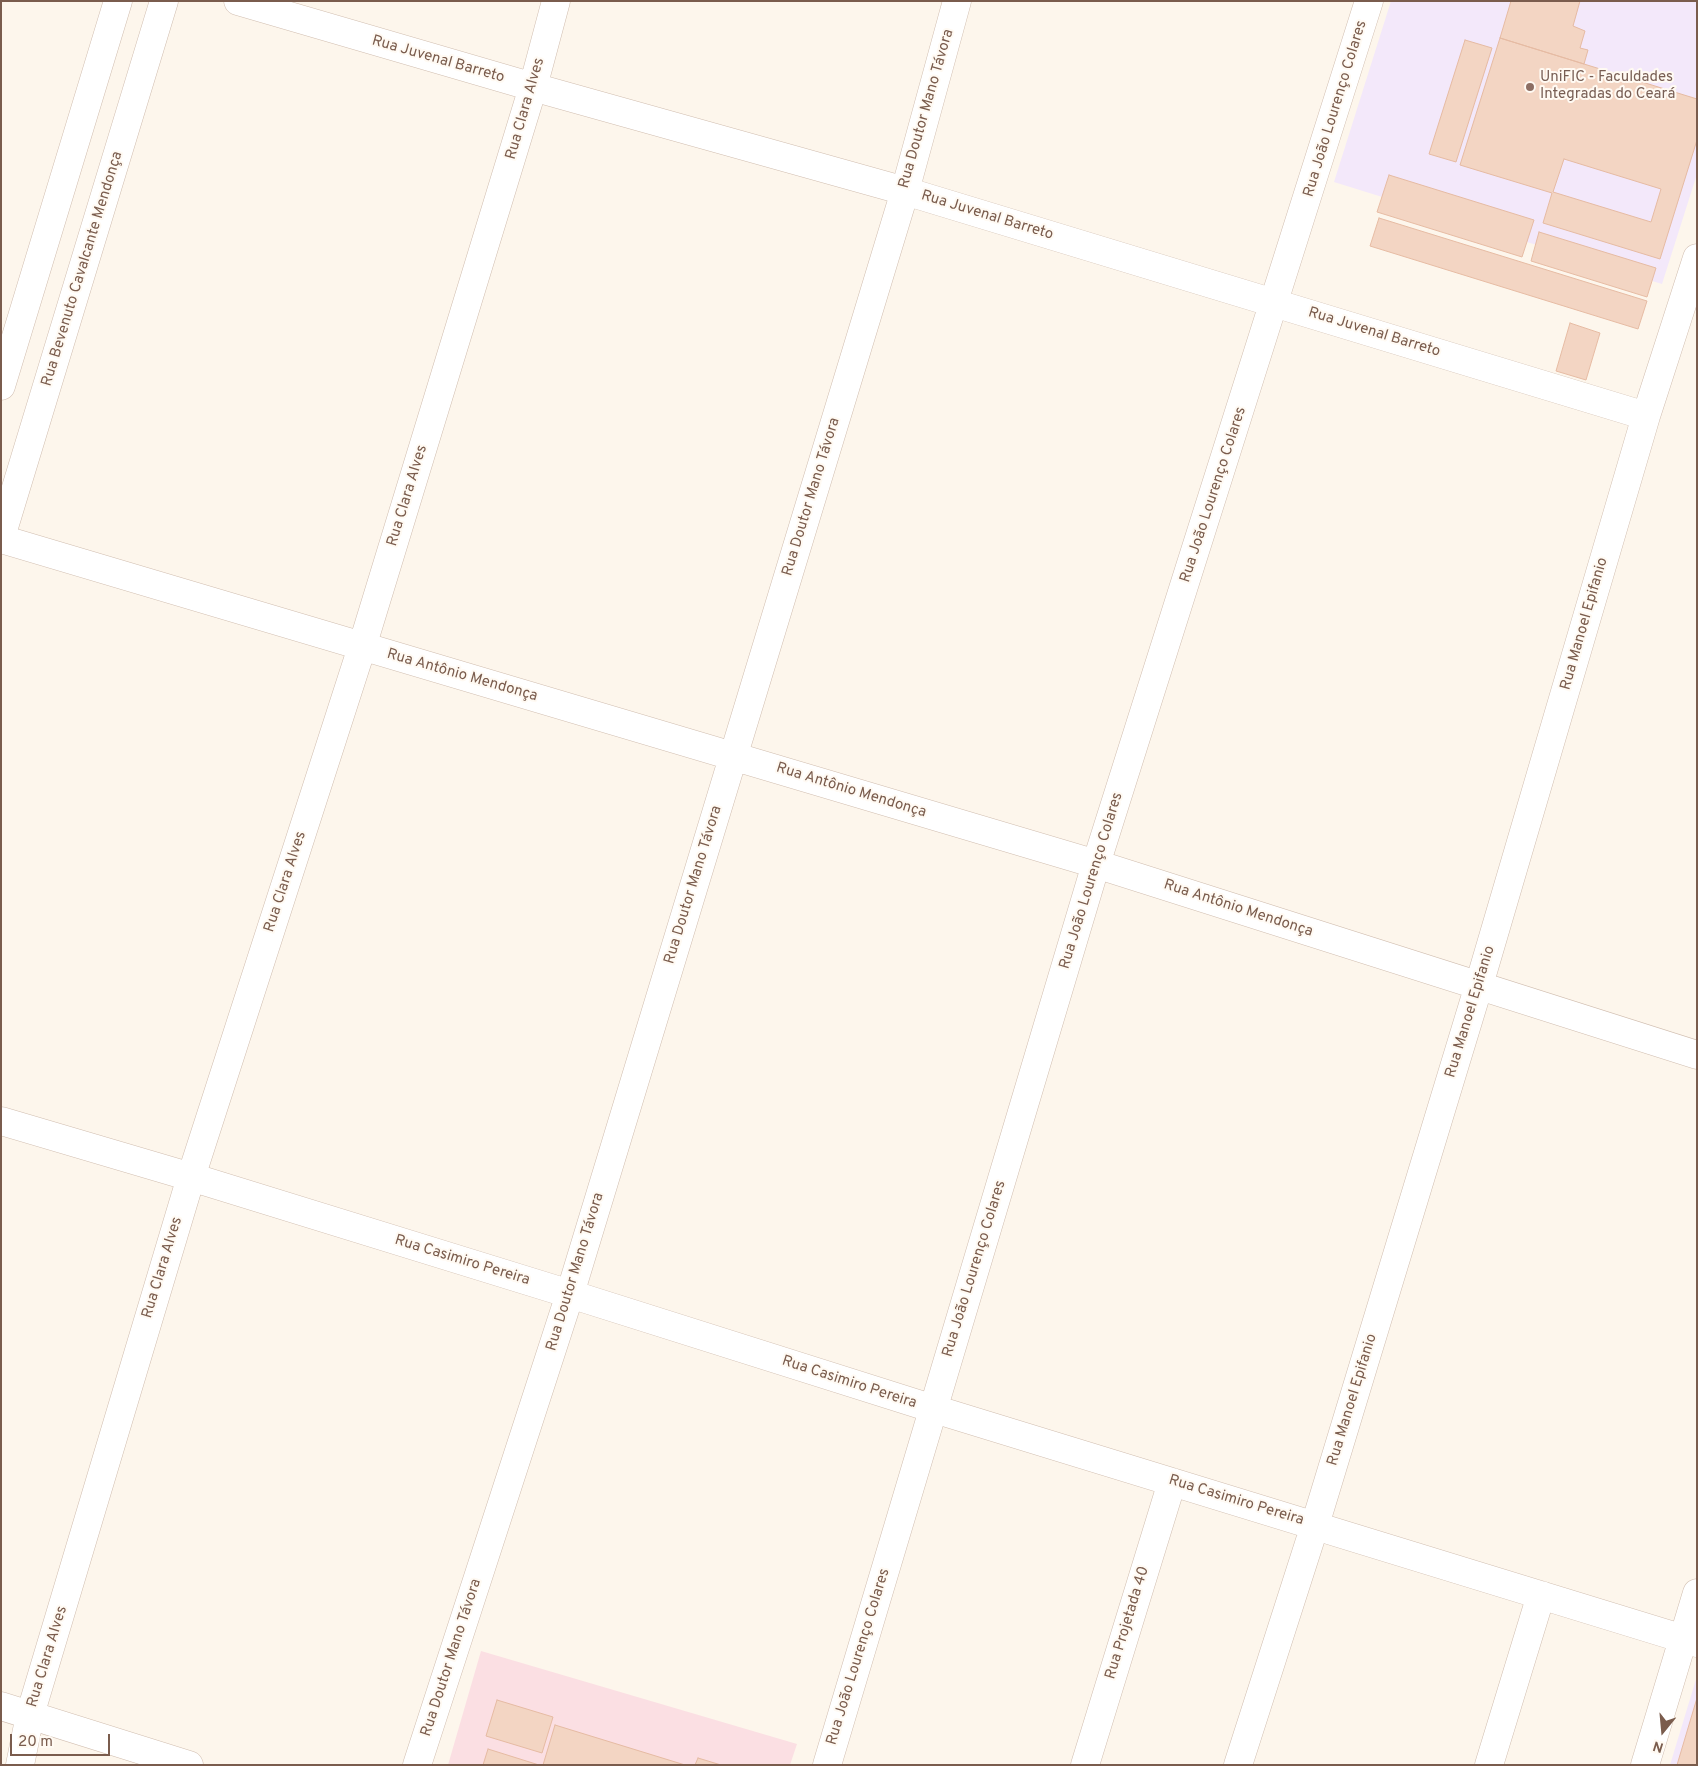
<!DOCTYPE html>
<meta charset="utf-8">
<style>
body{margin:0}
#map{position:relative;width:1698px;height:1766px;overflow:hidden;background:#fdf6ec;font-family:Overpass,sans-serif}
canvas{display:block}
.frame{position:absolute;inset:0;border:2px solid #7a5c4d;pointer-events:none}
.north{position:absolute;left:1638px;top:1706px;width:50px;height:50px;-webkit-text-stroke:4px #fffaf3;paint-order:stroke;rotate:197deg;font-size:14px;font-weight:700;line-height:20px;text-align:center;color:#7a5c4d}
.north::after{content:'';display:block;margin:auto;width:18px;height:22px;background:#7a5c4d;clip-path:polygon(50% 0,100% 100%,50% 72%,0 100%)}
.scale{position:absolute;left:10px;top:1734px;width:100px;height:22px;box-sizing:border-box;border:2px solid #7a5c4d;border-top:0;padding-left:6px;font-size:15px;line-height:18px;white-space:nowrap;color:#7a5c4d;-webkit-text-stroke:4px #fffaf3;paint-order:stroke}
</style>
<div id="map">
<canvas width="1698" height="1766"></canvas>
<div class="frame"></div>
<div class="north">N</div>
<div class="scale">20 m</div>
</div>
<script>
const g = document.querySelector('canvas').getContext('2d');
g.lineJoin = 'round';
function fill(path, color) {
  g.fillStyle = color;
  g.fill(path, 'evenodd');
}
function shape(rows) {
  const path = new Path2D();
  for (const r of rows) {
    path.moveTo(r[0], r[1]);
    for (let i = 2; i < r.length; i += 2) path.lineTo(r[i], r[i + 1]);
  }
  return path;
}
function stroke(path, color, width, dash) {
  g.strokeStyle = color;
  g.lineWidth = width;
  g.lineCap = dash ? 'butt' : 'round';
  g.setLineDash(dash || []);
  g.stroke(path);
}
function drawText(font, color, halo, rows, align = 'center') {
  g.font = font + ' Overpass,sans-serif';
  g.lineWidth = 4;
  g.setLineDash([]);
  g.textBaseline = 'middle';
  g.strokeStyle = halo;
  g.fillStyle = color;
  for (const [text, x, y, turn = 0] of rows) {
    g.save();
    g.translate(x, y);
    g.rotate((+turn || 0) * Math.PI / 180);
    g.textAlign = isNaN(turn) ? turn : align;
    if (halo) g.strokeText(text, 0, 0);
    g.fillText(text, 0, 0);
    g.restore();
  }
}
fill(shape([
 [1391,1,1697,1,1697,174,1662,284,1334,182],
 [1697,1676,1697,1765,1670,1765]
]), '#f3e8fa');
fill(shape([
 [481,1651,797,1744,790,1765,448,1765]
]), '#fbdfe3');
const building = shape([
 [1511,1,1580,1,1573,26,1585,31,1580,48,1588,50,1584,64,1500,38,1511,1],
 [1500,38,1697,99,1697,140,1660,259,1543,223,1552,193,1460,165,1500,38],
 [1564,159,1661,189,1651,222,1553,192,1564,159],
 [1465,40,1492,48,1456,162,1429,154,1465,40],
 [1389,175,1534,220,1522,257,1377,212,1389,175],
 [1379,218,1647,301,1638,329,1370,246,1379,218],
 [1539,232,1656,268,1647,297,1531,261,1539,232],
 [1570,323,1600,333,1586,380,1556,371,1570,323],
 [1697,1698,1697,1765,1677,1765,1697,1698],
 [497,1700,553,1717,542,1753,486,1736,497,1700],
 [555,1725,685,1765,543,1765,555,1725],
 [488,1749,539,1765,483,1765,488,1749],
 [698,1758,721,1765,695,1765,698,1758]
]);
fill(building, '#f3d5c3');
stroke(building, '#e6bba3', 1);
const minor = shape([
 [238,1,533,87,905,191,1646,416],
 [1,386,118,1],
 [1,537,164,1],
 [1,539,1096,864,1697,1055],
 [1,1121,191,1177,570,1294,934,1409,1697,1643],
 [1,1706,189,1765],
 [20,1765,30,1715,191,1177,362,647,533,87,556,1],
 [417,1765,570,1294,905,191,957,1],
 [827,1765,1096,864,1369,1],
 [1085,1765,1172,1482],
 [1238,1765,1315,1525,1479,985,1646,416,1697,258],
 [1489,1765,1541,1595],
 [1645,1765,1697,1593]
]);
stroke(minor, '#d1beb0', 29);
stroke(minor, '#fff', 28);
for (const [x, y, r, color] of [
 [1530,87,5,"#8d6e63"]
]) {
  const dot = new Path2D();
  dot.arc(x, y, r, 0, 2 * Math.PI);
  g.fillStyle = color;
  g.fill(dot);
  stroke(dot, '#fffaf3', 2);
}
drawText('15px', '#7a5c4d', '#fffaf3', [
 ["Rua Juvenal Barreto",438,60,16],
 ["Rua Clara Alves",526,109,-74],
 ["Rua Doutor Mano Távora",927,109,-74],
 ["Rua João Lourenço Colares",1336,109,-73],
 ["Rua Juvenal Barreto",987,216,17],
 ["Rua Bevenuto Cavalcante Mendonça",83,269,-73],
 ["Rua Juvenal Barreto",1374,333,17],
 ["Rua João Lourenço Colares",1214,495,-72],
 ["Rua Clara Alves",408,496,-73],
 ["Rua Doutor Mano Távora",812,497,-73],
 ["Rua Manoel Epifanio",1585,624,-74],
 ["Rua Antônio Mendonça",462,676,16],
 ["Rua Antônio Mendonça",851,791,17],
 ["Rua João Lourenço Colares",1092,881,-73],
 ["Rua Clara Alves",286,882,-72],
 ["Rua Doutor Mano Távora",694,885,-73],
 ["Rua Antônio Mendonça",1238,909,18],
 ["Rua Manoel Epifanio",1471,1012,-73],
 ["Rua Casimiro Pereira",462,1261,17],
 ["Rua Clara Alves",163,1268,-73],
 ["Rua João Lourenço Colares",975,1269,-73],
 ["Rua Doutor Mano Távora",576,1272,-73],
 ["Rua Casimiro Pereira",849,1383,18],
 ["Rua Manoel Epifanio",1353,1400,-73],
 ["Rua Casimiro Pereira",1236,1501,17],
 ["Rua Projetada 40",1128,1623,-73],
 ["Rua Clara Alves",48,1657,-73],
 ["Rua João Lourenço Colares",859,1657,-73],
 ["Rua Doutor Mano Távora",452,1658,-72]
]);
drawText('15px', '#785e54', '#fffaf3', [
 ["UniFIC - Faculdades",1540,78],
 ["Integradas do Ceará",1540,95]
], 'left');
</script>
